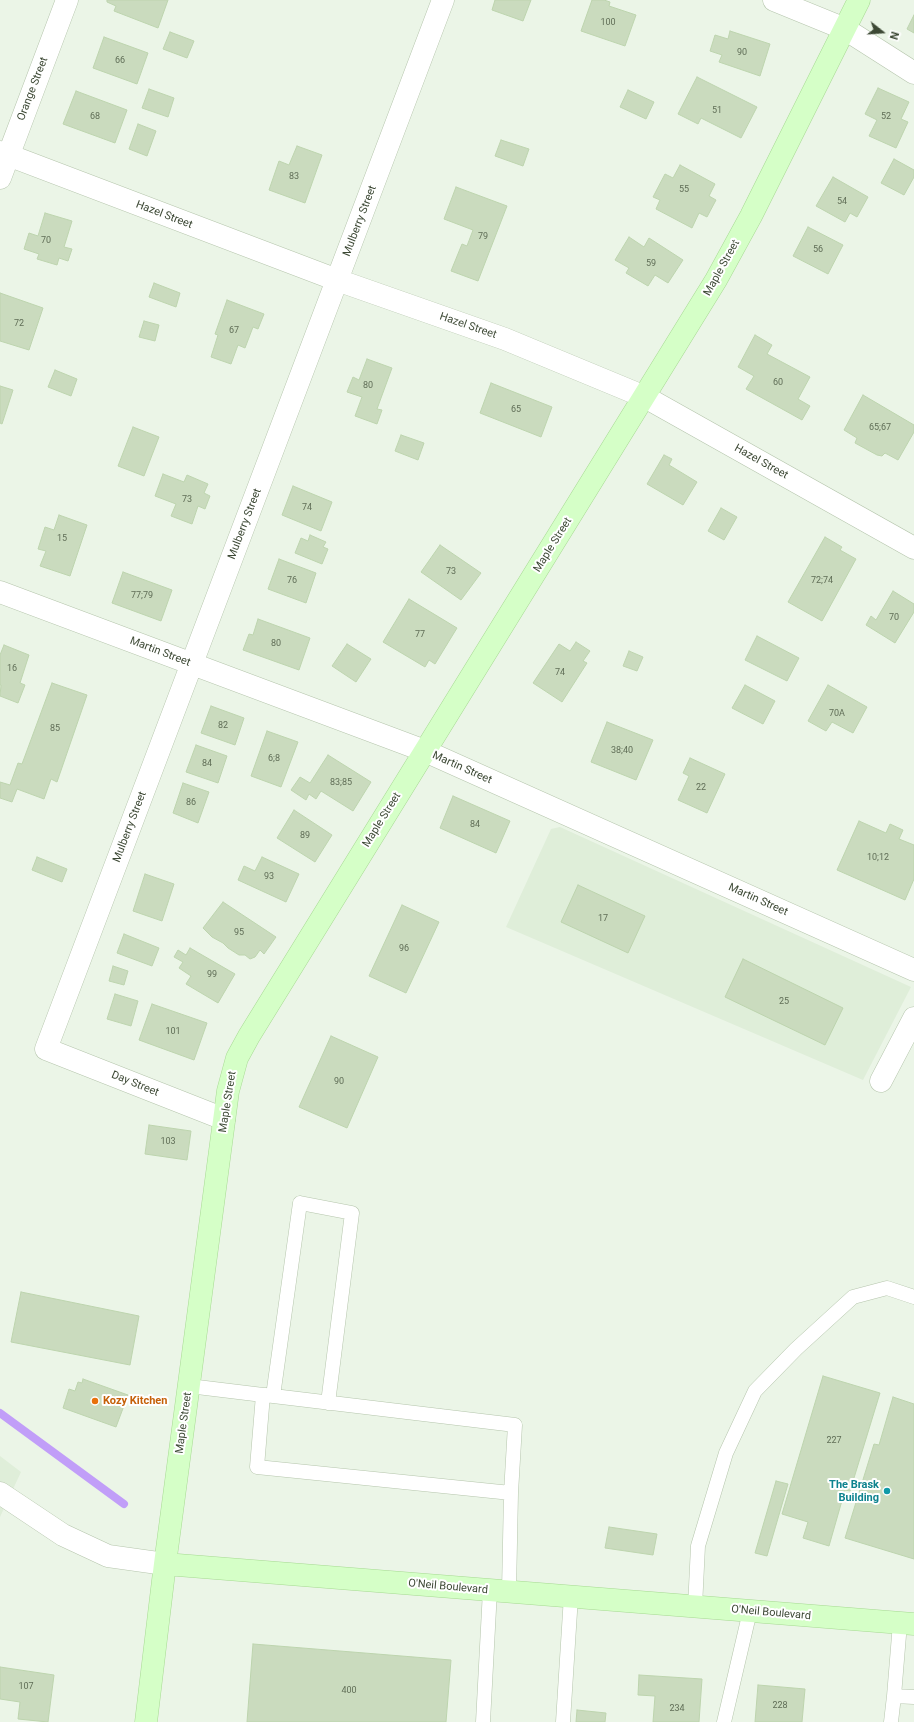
<!DOCTYPE html>
<style>
body{margin:0}
#map{position:relative;width:914px;height:1722px;overflow:hidden;background:#ebf5e7;font-family:Roboto,sans-serif}
canvas{display:block}
.north{position:absolute;left:862px;top:12px;width:40px;height:40px;-webkit-text-stroke:3px #fff;paint-order:stroke;rotate:107deg;font-size:11px;font-weight:700;line-height:16px;text-align:center;color:#3d4935}
.north::after{content:'';display:block;margin:auto;width:14px;height:18px;background:#3d4935;clip-path:polygon(50% 0,100% 100%,50% 72%,0 100%)}
</style>
<div id="map">
<canvas width="914" height="1722"></canvas>
<div class="north">N</div>
</div>
<script>
const g = document.querySelector('canvas').getContext('2d');
g.lineJoin = 'round';
function fill(path, color) {
  g.fillStyle = color;
  g.fill(path, 'evenodd');
}
function shape(rows) {
  const path = new Path2D();
  for (const r of rows) {
    path.moveTo(r[0], r[1]);
    for (let i = 2; i < r.length; i += 2) path.lineTo(r[i], r[i + 1]);
  }
  return path;
}
function stroke(path, color, width, dash) {
  g.strokeStyle = color;
  g.lineWidth = width;
  g.lineCap = dash ? 'butt' : 'round';
  g.setLineDash(dash || []);
  g.stroke(path);
}
function drawText(font, color, halo, rows, align = 'center') {
  g.font = font + ' Roboto,sans-serif';
  g.lineWidth = 4;
  g.setLineDash([]);
  g.textBaseline = 'middle';
  g.strokeStyle = halo;
  g.fillStyle = color;
  for (const [text, x, y, turn = 0] of rows) {
    g.save();
    g.translate(x, y);
    g.rotate((+turn || 0) * Math.PI / 180);
    g.textAlign = isNaN(turn) ? turn : align;
    if (halo) g.strokeText(text, 0, 0);
    g.fillText(text, 0, 0);
    g.restore();
  }
}
fill(shape([
 [560,827,911,987,863,1080,506,927,551,829],
 [0,1456,21,1472,0,1517]
]), '#dfeed9');
stroke(shape([
 [0,1413,124,1504]
]), '#c19ef8', 8);
const building = shape([
 [107,0,168,0,158,28,114,11,116,6,107,2,107,0],
 [495,0,531,0,523,21,492,10,495,0],
 [592,0,604,0,610,2,609,6,636,15,625,46,581,31,592,0],
 [914,15,914,33,907,29,914,15],
 [730,31,770,44,760,76,719,62,722,55,710,51,715,35,728,39,730,31],
 [170,32,194,41,187,58,163,49,170,32],
 [104,37,148,53,137,84,93,68,104,37],
 [697,77,757,107,741,138,701,118,698,124,678,114,697,77],
 [878,88,909,102,901,119,908,122,896,148,869,136,877,120,865,114,878,88],
 [149,89,174,98,168,117,142,108,149,89],
 [628,90,654,102,646,119,620,107,628,90],
 [76,91,127,110,115,143,63,124,76,91],
 [138,124,156,131,147,156,129,149,138,124],
 [501,140,529,149,523,166,495,156,501,140],
 [297,146,322,155,305,203,269,190,279,161,289,165,297,146],
 [894,159,914,170,914,177,904,195,881,183,894,159],
 [680,165,715,184,709,196,716,200,707,217,699,213,692,228,656,209,660,200,653,197,665,174,673,178,680,165],
 [833,177,868,197,857,217,850,213,845,222,816,206,833,177],
 [456,187,507,206,478,281,451,271,462,244,467,246,473,230,444,219,456,187],
 [45,213,72,221,64,247,72,249,68,261,59,258,57,265,37,259,39,254,24,249,29,233,38,236,45,213],
 [808,227,843,245,828,274,793,256,808,227],
 [629,237,644,247,649,238,683,260,668,283,655,275,648,286,626,273,629,268,615,260,629,237],
 [154,283,180,293,176,307,149,297,154,283],
 [0,293,43,308,29,350,0,341,0,293],
 [227,300,264,314,258,329,253,327,245,348,238,345,231,364,211,357,218,335,215,334,227,300],
 [144,321,159,325,155,341,139,337,144,321],
 [755,335,772,345,767,354,810,377,798,399,810,406,802,420,746,389,754,376,738,367,755,335],
 [367,359,392,368,377,409,382,410,377,424,355,416,362,397,347,392,353,377,359,380,367,359],
 [55,370,77,379,71,396,48,387,55,370],
 [491,383,552,407,541,437,480,413,491,383],
 [0,386,13,390,2,424,0,423,0,386],
 [863,395,914,425,914,432,898,460,885,453,882,456,877,455,855,443,857,438,844,430,863,395],
 [133,427,159,437,144,476,118,466,133,427],
 [401,435,424,443,418,460,395,451,401,435],
 [664,455,672,459,669,465,697,482,683,505,647,484,664,455],
 [163,474,184,482,187,475,208,484,204,493,210,496,205,509,198,506,192,524,171,516,176,504,155,496,163,474],
 [293,486,332,502,321,531,282,515,293,486],
 [721,508,737,517,724,540,708,531,721,508],
 [59,515,87,525,70,576,40,566,46,551,38,549,45,527,54,530,59,515],
 [310,535,326,542,323,547,328,549,322,564,295,553,301,538,308,541,310,535],
 [825,537,842,547,840,550,856,559,822,621,788,602,825,537],
 [440,545,481,573,461,600,421,572,440,545],
 [279,559,316,573,306,603,268,589,279,559],
 [123,572,172,590,161,621,112,603,123,572],
 [893,591,914,604,914,612,895,643,866,625,871,616,876,620,893,591],
 [409,599,457,628,435,664,429,660,425,667,383,642,409,599],
 [258,619,310,638,299,670,243,650,249,634,253,635,258,619],
 [757,636,799,658,787,681,745,660,757,636],
 [576,642,590,651,583,661,587,663,562,702,533,683,559,644,570,651,576,642],
 [347,644,371,659,356,682,332,666,347,644],
 [4,645,29,655,20,683,25,685,18,703,0,696,1,685,0,685,0,655,4,645],
 [629,651,643,657,637,671,623,666,629,651],
 [52,683,87,695,57,782,51,779,44,799,17,789,12,802,0,798,0,782,10,785,18,763,22,764,52,683],
 [745,685,775,701,763,724,732,708,745,685],
 [828,685,867,707,853,733,832,722,826,731,808,721,828,685],
 [211,706,244,718,235,745,201,733,211,706],
 [607,722,653,740,636,780,591,762,607,722],
 [267,731,298,742,281,787,251,776,267,731],
 [196,745,227,756,218,783,186,772,196,745],
 [328,755,371,782,353,811,321,791,316,799,309,794,306,800,291,790,300,777,310,783,328,755],
 [690,758,725,774,707,813,678,800,689,776,683,773,690,758],
 [183,783,209,792,198,823,173,813,183,783],
 [453,796,510,821,496,853,440,828,453,796],
 [294,810,332,835,315,862,277,838,294,810],
 [859,821,886,833,890,824,903,830,899,839,914,845,914,879,905,900,837,870,859,821],
 [37,857,67,869,62,882,32,870,37,857],
 [262,857,299,874,286,902,238,880,244,866,255,871,262,857],
 [145,874,174,884,162,921,133,911,145,874],
 [578,885,645,916,628,953,561,922,578,885],
 [223,902,276,937,264,954,260,950,255,957,250,959,245,955,239,955,228,948,223,943,212,937,203,928,223,902],
 [402,905,439,922,406,993,369,976,402,905],
 [124,934,159,948,152,966,117,953,124,934],
 [190,948,235,974,218,1003,186,984,191,976,179,968,183,962,174,957,178,950,186,955,190,948],
 [743,959,843,1008,825,1045,725,997,743,959],
 [113,966,128,971,124,985,109,981,113,966],
 [115,994,138,1001,131,1026,107,1019,115,994],
 [152,1004,207,1023,194,1060,139,1040,152,1004],
 [331,1036,378,1057,347,1128,299,1107,331,1036],
 [149,1125,191,1131,187,1160,145,1154,149,1125],
 [21,1292,139,1316,130,1365,11,1342,21,1292],
 [823,1376,880,1393,850,1491,845,1490,829,1546,803,1538,808,1522,782,1514,823,1376],
 [83,1379,128,1395,116,1427,63,1408,69,1389,75,1391,78,1382,82,1383,83,1379],
 [893,1397,914,1404,914,1559,845,1538,874,1444,879,1445,893,1397],
 [776,1481,788,1484,767,1556,755,1553,776,1481],
 [609,1527,657,1534,653,1555,605,1548,609,1527],
 [253,1644,451,1660,446,1722,247,1722,253,1644],
 [0,1667,54,1675,48,1722,18,1719,20,1702,0,1699,0,1667],
 [639,1675,702,1679,699,1722,653,1722,655,1696,638,1695,639,1675],
 [758,1685,805,1689,802,1722,755,1722,758,1685],
 [577,1710,606,1713,605,1722,576,1722,577,1710]
]);
fill(building, '#cadbbe');
stroke(building, '#bdd4ae', 1);
const service = shape([
 [189,1386,263,1395,257,1467,511,1493,509,1591],
 [265,1395,515,1425,511,1493],
 [273,1396,300,1203,352,1213,328,1403],
 [695,1607,698,1546,726,1453,755,1391,796,1349,853,1297,887,1288,914,1297],
 [900,1623,894,1696,914,1697],
 [483,1722,490,1590],
 [563,1722,571,1596],
 [724,1722,750,1611],
 [891,1722,894,1696]
]);
const minor = shape([
 [774,0,845,29,914,73],
 [0,152,337,280,505,339,645,397,914,548],
 [0,178,67,0],
 [0,592,425,751,914,970],
 [881,1081,914,1018],
 [224,1119,46,1049,443,0],
 [0,1493,63,1535,108,1556,165,1564]
]);
const secondary = shape([
 [165,1564,914,1624],
 [146,1722,165,1564,228,1091,237,1058,249,1036,716,280,751,216,859,0]
]);
stroke(service, '#b5c5ac', 15);
stroke(minor, '#b5c5ac', 23);
stroke(secondary, '#a6d992', 23);
stroke(service, '#fff', 14);
stroke(minor, '#fff', 22);
stroke(secondary, '#d5ffc7', 22);
for (const [x, y, r, color] of [
 [95,1401,4,"#e8710a"],
 [887,1491,4,"#0f9aa8"]
]) {
  const dot = new Path2D();
  dot.arc(x, y, r, 0, 2 * Math.PI);
  g.fillStyle = color;
  g.fill(dot);
  stroke(dot, '#fff', 1.5);
}
drawText('9px', '#606e57', null, [
 ["100",608,23],
 ["90",742,53],
 ["66",120,61],
 ["51",717,111],
 ["68",95,117],
 ["52",886,117],
 ["83",294,177],
 ["55",684,190],
 ["54",842,202],
 ["79",483,237],
 ["70",46,241],
 ["56",818,250],
 ["59",651,264],
 ["72",19,324],
 ["67",234,331],
 ["60",778,383],
 ["80",368,386],
 ["65",516,410],
 ["65;67",880,428],
 ["73",187,500],
 ["74",307,508],
 ["15",62,539],
 ["73",451,572],
 ["76",292,581],
 ["72;74",822,581],
 ["77;79",142,596],
 ["70",894,618],
 ["77",420,635],
 ["80",276,644],
 ["16",12,669],
 ["74",560,673],
 ["70A",837,714],
 ["82",223,726],
 ["85",55,729],
 ["38;40",622,751],
 ["6;8",274,759],
 ["84",207,764],
 ["83;85",341,783],
 ["22",701,788],
 ["86",191,803],
 ["84",475,825],
 ["89",305,836],
 ["10;12",878,858],
 ["93",269,877],
 ["17",603,919],
 ["95",239,933],
 ["96",404,949],
 ["99",212,975],
 ["25",784,1002],
 ["101",173,1032],
 ["90",339,1082],
 ["103",168,1142],
 ["227",834,1441],
 ["107",26,1687],
 ["400",349,1691],
 ["228",780,1706],
 ["234",677,1709]
]);
drawText('11px', '#3d4935', '#fff', [
 ["Orange Street",33,89,-69],
 ["Hazel Street",164,215,21],
 ["Mulberry Street",360,221,-69],
 ["Maple Street",722,268,-61],
 ["Hazel Street",468,326,19],
 ["Hazel Street",761,462,29],
 ["Mulberry Street",245,524,-69],
 ["Maple Street",553,545,-58],
 ["Martin Street",160,652,21],
 ["Martin Street",462,768,24],
 ["Maple Street",382,820,-58],
 ["Mulberry Street",130,827,-69],
 ["Martin Street",758,900,24],
 ["Day Street",135,1084,22],
 ["Maple Street",228,1102,-81],
 ["Maple Street",184,1423,-82],
 ["O'Neil Boulevard",448,1587,5],
 ["O'Neil Boulevard",771,1613,5]
]);
drawText('bold 11px', '#c56008', '#fff', [
 ["Kozy Kitchen",103,1401]
], 'left');
drawText('bold 11px', '#0d838f', '#fff', [
 ["The Brask",879,1485],
 ["Building",879,1498]
], 'right');
</script>
